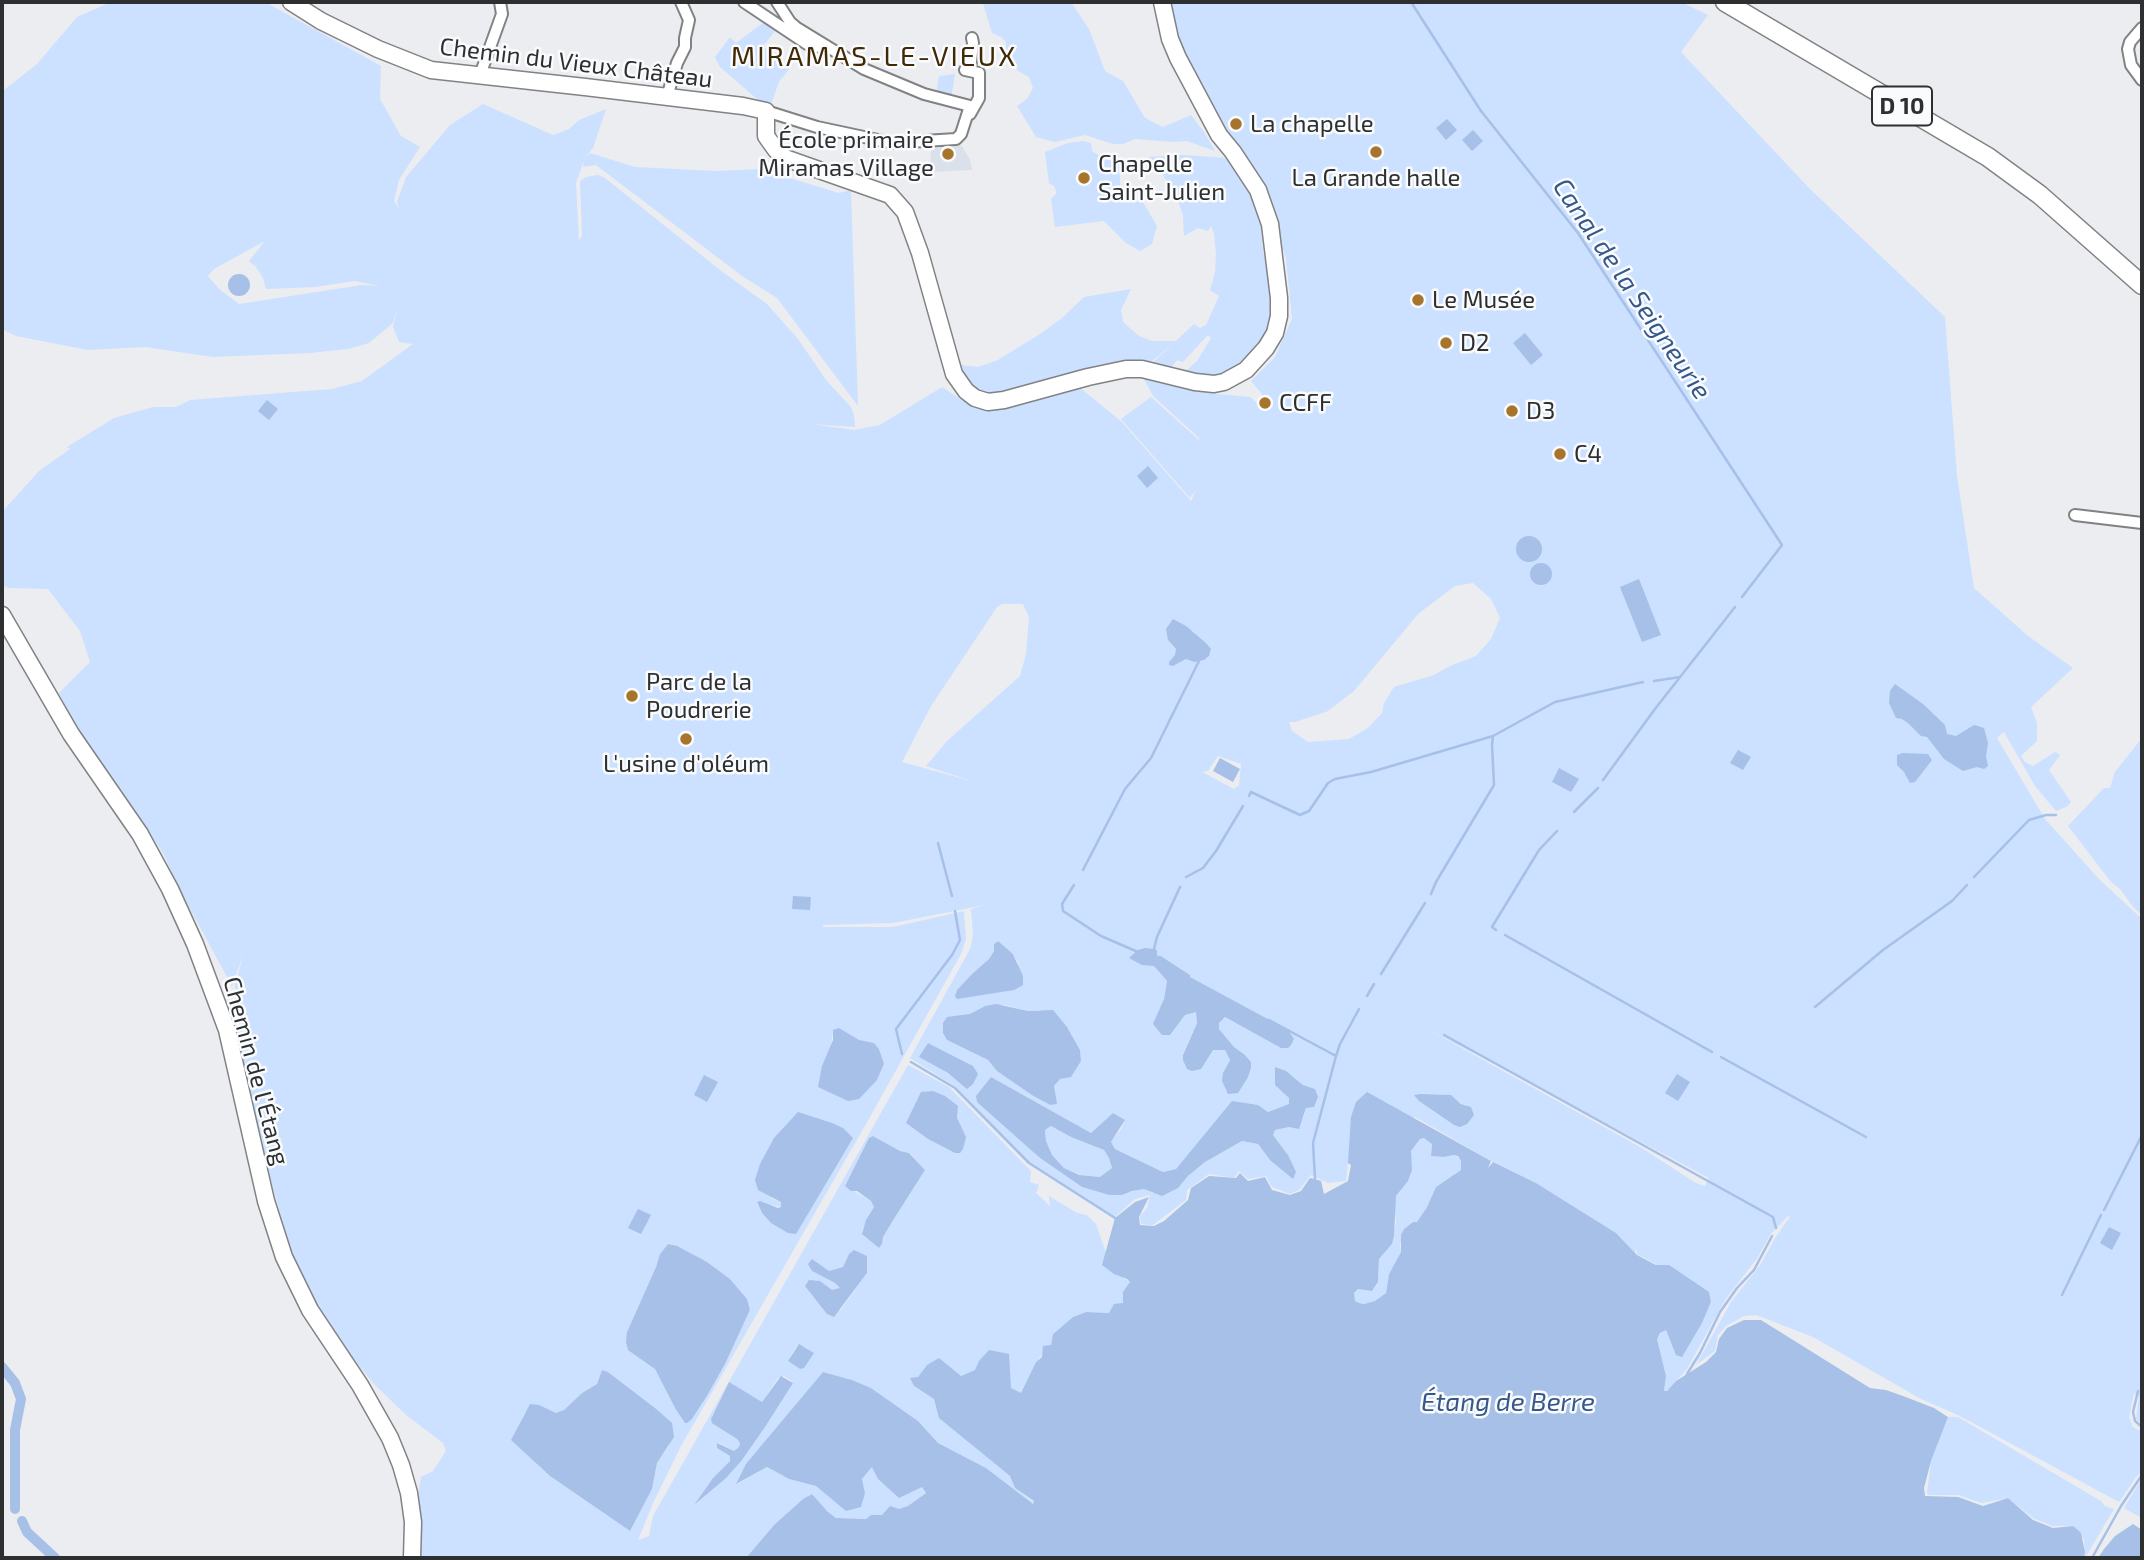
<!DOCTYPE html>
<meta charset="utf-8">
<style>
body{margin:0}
#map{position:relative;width:2144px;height:1560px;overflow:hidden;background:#ecedf0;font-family:"Exo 2",sans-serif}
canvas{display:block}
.frame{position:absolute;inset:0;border:4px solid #2e2f30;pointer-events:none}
</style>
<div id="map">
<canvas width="2144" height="1560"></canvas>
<div class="frame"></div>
</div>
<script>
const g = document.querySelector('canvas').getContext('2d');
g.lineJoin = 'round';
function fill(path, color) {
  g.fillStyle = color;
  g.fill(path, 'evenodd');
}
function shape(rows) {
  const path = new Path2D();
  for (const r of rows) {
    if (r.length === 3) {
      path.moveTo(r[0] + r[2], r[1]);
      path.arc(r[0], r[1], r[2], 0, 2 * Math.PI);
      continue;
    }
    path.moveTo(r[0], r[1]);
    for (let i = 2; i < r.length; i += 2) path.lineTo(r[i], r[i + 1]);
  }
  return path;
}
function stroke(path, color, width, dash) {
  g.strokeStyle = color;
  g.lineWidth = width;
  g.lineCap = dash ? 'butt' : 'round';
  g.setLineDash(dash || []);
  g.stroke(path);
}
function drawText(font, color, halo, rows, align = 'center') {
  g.font = font + ' "Exo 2",sans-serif';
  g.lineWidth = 5;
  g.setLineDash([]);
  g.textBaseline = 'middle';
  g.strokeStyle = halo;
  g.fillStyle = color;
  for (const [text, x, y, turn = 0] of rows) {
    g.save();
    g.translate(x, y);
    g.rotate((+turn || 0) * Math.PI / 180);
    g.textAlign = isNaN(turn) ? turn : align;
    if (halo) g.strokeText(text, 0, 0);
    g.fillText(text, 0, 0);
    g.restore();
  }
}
fill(shape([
 [958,146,962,146,970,160,972,170,930,172,931,148]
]), '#dbe1ea');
fill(shape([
 [111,2,265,2,381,66,380,99,401,136,420,147,399,180,394,201,400,210,397,202,406,177,450,125,483,104,553,135,569,129,579,120,606,109,593,148,584,159,590,153,635,167,717,171,760,169,839,193,851,190,858,406,777,298,742,276,596,165,583,167,584,160,576,183,579,241,582,235,580,181,586,177,598,175,605,178,720,270,767,304,798,339,826,380,851,407,854,415,855,427,810,424,854,430,880,425,942,387,973,407,1000,409,1079,387,1122,422,1191,501,1196,490,1190,498,1121,419,1151,397,1200,441,1198,437,1153,396,1145,381,1143,373,1218,394,1250,397,1258,404,1262,394,1251,381,1275,357,1292,319,1286,258,1259,184,1219,128,1181,60,1169,2,1681,2,1708,15,1681,52,1810,189,1945,317,1957,476,1974,588,2028,636,2073,668,2031,707,2037,723,2037,741,2021,756,2025,762,2033,766,2055,752,2060,755,2049,770,2071,802,2066,807,2056,811,2035,786,2004,732,1997,738,2045,819,2099,879,2142,919,2142,1424,2136,1419,2139,1397,2134,1393,2129,1417,2133,1427,2142,1432,2142,1471,2136,1477,2119,1502,1958,1415,1921,1399,1813,1337,1756,1315,1744,1316,1726,1326,1718,1335,1715,1351,1696,1365,1731,1302,1761,1264,1775,1238,1790,1217,1788,1216,1770,1235,1758,1257,1725,1300,1687,1369,1667,1391,1664,1391,1666,1376,1657,1339,1660,1333,1666,1330,1676,1354,1702,1323,1711,1302,1709,1292,1637,1254,1636,1248,1635,1253,1616,1233,1536,1183,1493,1162,1415,1117,1348,1163,1346,1181,1328,1183,1311,1175,1299,1190,1290,1194,1272,1187,1266,1176,1248,1179,1239,1171,1234,1178,1209,1174,1187,1190,1186,1200,1153,1225,1141,1224,1140,1216,1147,1208,1150,1195,1135,1199,1115,1217,1029,1162,956,1087,910,1058,970,949,973,935,971,909,985,905,893,923,823,925,823,927,893,927,964,911,966,939,961,954,866,1124,681,1446,653,1503,638,1540,649,1536,653,1516,908,1065,949,1087,1031,1171,1030,1182,1039,1185,1036,1193,1050,1206,1049,1196,1077,1213,1087,1215,1096,1224,1106,1253,1102,1265,1130,1282,1124,1303,1109,1313,1086,1312,1073,1317,1053,1334,1051,1345,1036,1362,1021,1393,1011,1389,979,1361,976,1370,961,1376,927,1365,914,1386,934,1399,940,1418,1010,1476,1015,1488,1034,1502,1032,1504,986,1468,938,1443,918,1421,871,1388,852,1380,823,1372,784,1420,737,1484,767,1467,789,1479,816,1486,846,1510,865,1493,862,1479,873,1466,922,1487,926,1493,908,1506,882,1515,871,1515,867,1519,836,1518,828,1512,812,1494,803,1499,774,1525,746,1558,421,1558,419,1490,421,1477,433,1471,446,1451,443,1443,406,1415,374,1384,326,1325,297,1270,273,1189,236,1030,240,1026,235,985,244,953,232,986,178,887,164,855,136,811,99,764,71,717,59,693,90,662,80,631,48,589,9,588,2,585,2,512,39,471,70,449,67,447,114,418,153,407,176,407,190,400,332,389,362,381,413,344,399,342,393,327,399,303,393,323,369,343,348,349,309,353,213,357,145,347,88,350,16,336,2,329,2,89,4,90,37,64,77,17],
 [265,241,249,261,256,267,263,278,266,289,315,287,355,281,380,286,362,285,239,304,219,289,208,276,214,269],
 [1473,583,1491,599,1500,618,1491,639,1476,656,1450,666,1434,675,1394,687,1384,703,1382,713,1368,728,1349,739,1308,742,1292,731,1289,722,1295,722,1328,711,1354,691,1418,614,1455,586],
 [1002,604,1023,604,1029,617,1026,654,1020,676,947,741,926,766,975,782,902,762,931,706,997,607],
 [1192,631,1206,643,1211,652,1194,662,1186,659,1173,666,1169,662,1176,655,1176,649,1168,640],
 [1218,756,1241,764,1239,785,1234,789,1202,772,1208,771],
 [998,941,1013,954,1019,964,957,990,972,974,989,959,994,951,994,944],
 [1154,966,1190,977,1287,1030,1281,1048,1225,1017,1219,1023,1219,1029,1234,1047,1245,1055,1251,1062,1251,1068,1248,1077,1223,1073,1230,1060,1225,1050,1213,1050,1183,1060,1183,1054,1197,1022,1196,1012,1185,1015,1170,1035,1164,999,1167,981],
 [1005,1005,1028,1011,1040,1010,1067,1027,1080,1050,1081,1060,1071,1076,1060,1079,1054,1086,1054,1094,1050,1105,997,1071,988,1060,947,1040,943,1033,943,1023,970,1014,985,1006],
 [1424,1027,1709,1178,1705,1186,1696,1183,1640,1147],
 [833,1031,858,1040,874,1043,879,1049,884,1065,877,1080,822,1066,831,1047],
 [928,1043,973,1066,956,1078,920,1057],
 [991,1077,1091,1133,1113,1113,1125,1120,1121,1129,1111,1142,1115,1149,1163,1172,1176,1169,1232,1102,1258,1105,1268,1112,1289,1104,1289,1098,1275,1085,1294,1077,1303,1085,1315,1089,1306,1108,1304,1117,1289,1127,1275,1130,1273,1135,1288,1155,1270,1160,1258,1144,1242,1141,1205,1162,1188,1176,1178,1187,1153,1193,1144,1189,1132,1191,1122,1195,1109,1195,1082,1187,1040,1158,976,1096],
 [1421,1094,1450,1095,1462,1104,1467,1105,1454,1125,1419,1101],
 [958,1106,957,1118,963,1149,959,1153,955,1153,928,1139,906,1123],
 [873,1136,900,1151,910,1153,925,1170,892,1222,883,1237,882,1244,879,1248,862,1231,874,1207,871,1201,845,1186,869,1138],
 [853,1137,771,1223,762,1213,757,1203,782,1207,781,1202,771,1198],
 [668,1244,707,1262,730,1279,747,1299,750,1310,726,1362,692,1419,675,1408,655,1369,627,1332,656,1267,660,1254],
 [849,1254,867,1273,840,1311,832,1290,841,1289,835,1283,812,1271,812,1260,829,1271,843,1267],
 [803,1346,808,1349,805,1367,800,1369,788,1361,796,1347],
 [602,1370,608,1372,655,1408,669,1446,657,1463,652,1489,630,1531,550,1476,512,1440,524,1414,549,1410,557,1413,564,1410,582,1393,597,1384],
 [784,1376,793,1382,765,1427,742,1460,694,1505,713,1478,730,1461,730,1456,717,1448,719,1443,734,1451,739,1447,740,1443,737,1439,718,1427,712,1416,729,1383,762,1402,778,1378],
 [978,2,1071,2,1089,29,1105,71,1123,81,1145,118,1163,127,1191,115,1204,132,1215,151,1187,141,1174,142,1135,139,1123,144,1113,144,1085,135,1055,142,1036,137,1017,106,1027,99,1033,88,1029,77,1018,71,1012,62,1006,48,1006,42,1001,37,992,33,983,4],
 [764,22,776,30,763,46,790,68,779,82,771,104,764,103,757,99,720,67,715,57,730,37,736,43],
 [955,74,951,99,936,94,939,76],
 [1083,141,1091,143,1092,151,1105,159,1119,162,1121,199,1143,202,1157,226,1152,244,1140,251,1126,243,1104,221,1055,227,1051,199,1056,194,1056,190,1054,186,1049,183,1045,152,1068,143],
 [1184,155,1228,158,1252,196,1260,219,1263,251,1271,288,1276,321,1249,360,1213,381,1176,373,1188,369,1197,361,1211,338,1208,335,1183,362,1177,360,1169,370,1150,365,1194,324,1200,328,1206,325,1219,296,1210,290,1215,272,1216,254,1214,233,1211,226,1208,231,1198,228,1184,236,1183,215,1175,193,1158,168,1147,157],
 [1131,289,1121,310,1123,322,1139,336,1152,341,1176,341,1146,366,994,398,978,395,962,374,961,365,978,367,998,360,1040,334,1062,318,1084,297],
 [2142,738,2142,915,2133,907,2120,889,2111,882,2068,826,2104,788,2110,788,2115,772],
 [1051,1126,1071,1137,1104,1150,1109,1158,1112,1168,1101,1177,1079,1175,1064,1168,1052,1155,1046,1141,1045,1130],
 [1424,1138,1432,1143,1431,1156,1444,1157,1453,1155,1458,1157,1461,1161,1461,1170,1436,1187,1427,1207,1417,1222,1413,1222,1404,1229,1400,1245,1401,1252,1389,1274,1386,1293,1375,1301,1364,1304,1359,1303,1355,1301,1354,1293,1358,1289,1372,1291,1378,1283,1379,1259,1392,1244,1396,1221,1394,1203,1396,1196,1400,1192,1410,1162,1411,1151,1420,1139],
 [1948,1417,1958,1417,2101,1501,2105,1506,2114,1509,2085,1558,2084,1539,2073,1526,2052,1526,2033,1518,2008,1498,1982,1503,1958,1495,1929,1495,1927,1493,1931,1461],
 [2142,1478,2142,1518,2124,1508]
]), '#cce0ff');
fill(shape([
 [1447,119,1457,130,1446,140,1436,128],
 [1473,130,1483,141,1472,151,1462,140],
 [239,285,11],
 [1525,333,1543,355,1531,365,1513,343],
 [267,400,278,409,269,420,258,411],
 [1148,466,1158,478,1147,488,1137,476],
 [1529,549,13],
 [1541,574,11],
 [1639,579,1661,635,1642,642,1620,587],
 [1173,619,1186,626,1206,643,1211,649,1209,656,1204,660,1194,662,1186,659,1173,666,1169,665,1169,662,1175,655,1176,649,1168,640,1166,629],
 [1895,684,1923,704,1945,725,1947,734,1956,736,1974,725,1984,728,1988,743,1986,756,1988,766,1984,769,1977,767,1963,771,1944,759,1927,737,1921,736,1908,723,1902,719,1896,718,1889,703,1890,691],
 [1738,750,1751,757,1743,770,1730,763],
 [1903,753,1928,754,1932,760,1915,782,1910,783,1904,772,1897,765,1897,755],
 [1220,758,1240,769,1233,782,1213,771],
 [1559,768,1579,779,1571,792,1552,782],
 [793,896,811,897,810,910,792,909],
 [998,941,1013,954,1023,976,1023,985,1014,990,957,999,955,996,957,990,972,974,989,959,994,951,994,944],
 [1145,948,1154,949,1158,956,1190,977,1288,1030,1294,1039,1291,1045,1288,1048,1281,1048,1225,1017,1219,1023,1219,1029,1234,1047,1245,1055,1251,1062,1251,1068,1248,1077,1238,1093,1228,1094,1222,1081,1223,1073,1230,1060,1225,1050,1213,1050,1201,1069,1192,1071,1187,1069,1183,1060,1183,1055,1197,1023,1196,1012,1185,1015,1170,1035,1162,1035,1153,1024,1164,999,1167,981,1154,966,1142,965,1129,958,1138,950],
 [996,1004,1028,1011,1053,1010,1067,1027,1080,1050,1081,1061,1071,1077,1060,1079,1054,1086,1057,1104,1050,1105,1032,1095,997,1071,988,1060,947,1040,943,1033,943,1023,947,1017,970,1014,985,1006],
 [839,1028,859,1040,874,1043,879,1049,884,1064,877,1080,859,1099,848,1101,818,1087,822,1066,833,1040,833,1030],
 [928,1043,973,1066,978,1074,973,1084,967,1089,948,1073,919,1057],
 [1275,1067,1286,1071,1303,1085,1315,1089,1318,1097,1314,1107,1306,1108,1299,1129,1289,1127,1275,1130,1273,1135,1288,1155,1296,1172,1293,1179,1270,1160,1258,1144,1242,1141,1205,1162,1188,1176,1178,1188,1162,1196,1144,1189,1132,1191,1122,1195,1109,1195,1082,1187,1040,1158,977,1102,976,1096,991,1077,1091,1133,1113,1113,1125,1120,1111,1142,1115,1149,1163,1172,1176,1169,1232,1101,1258,1105,1268,1112,1289,1104,1289,1098,1275,1085],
 [1051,1126,1071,1137,1104,1150,1109,1158,1112,1168,1100,1177,1079,1175,1064,1168,1052,1155,1046,1141,1045,1130],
 [1677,1074,1690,1082,1678,1101,1665,1093],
 [704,1075,718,1082,707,1102,694,1095],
 [933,1091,945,1096,958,1106,957,1118,966,1137,963,1149,960,1153,955,1153,928,1139,906,1123,921,1092],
 [1367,1092,1491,1161,1488,1168,1493,1162,1536,1183,1616,1233,1637,1255,1656,1265,1669,1265,1709,1292,1711,1302,1702,1323,1682,1357,1676,1355,1666,1330,1660,1333,1657,1339,1666,1376,1664,1391,1667,1391,1676,1381,1706,1362,1716,1352,1719,1339,1727,1328,1744,1320,1761,1320,1870,1388,1886,1390,1903,1396,1934,1408,1948,1417,1931,1461,1924,1488,1925,1496,1958,1497,1983,1506,2008,1498,2033,1520,2053,1528,2073,1526,2081,1533,2085,1552,2084,1558,746,1558,774,1525,803,1499,812,1494,828,1512,836,1518,866,1519,871,1515,882,1515,890,1506,899,1509,908,1506,926,1493,922,1487,899,1498,878,1479,872,1467,862,1479,865,1493,861,1507,846,1511,816,1486,789,1479,767,1467,736,1484,746,1464,823,1372,852,1380,871,1388,918,1421,938,1443,986,1468,1033,1504,1034,1501,1015,1488,1010,1476,939,1418,934,1399,914,1386,910,1378,918,1377,927,1365,939,1358,961,1376,975,1370,979,1361,989,1350,1009,1354,1011,1388,1021,1393,1036,1362,1042,1357,1043,1346,1051,1345,1053,1334,1073,1317,1086,1312,1109,1313,1114,1304,1123,1303,1123,1292,1130,1282,1127,1279,1114,1274,1102,1265,1115,1218,1135,1202,1149,1197,1139,1217,1140,1225,1154,1226,1164,1221,1188,1200,1191,1188,1209,1176,1236,1178,1240,1173,1248,1181,1265,1177,1272,1190,1290,1195,1301,1191,1310,1178,1315,1179,1321,1181,1324,1194,1348,1181,1351,1165,1348,1163,1351,1117,1356,1102],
 [1424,1138,1432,1144,1431,1156,1444,1157,1453,1155,1458,1156,1461,1161,1461,1170,1436,1187,1427,1207,1417,1222,1413,1222,1404,1229,1401,1235,1401,1252,1389,1274,1386,1293,1375,1301,1364,1304,1359,1303,1355,1301,1354,1293,1358,1289,1372,1291,1378,1282,1379,1259,1392,1244,1394,1236,1396,1196,1408,1181,1412,1170,1411,1151,1420,1139],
 [1421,1094,1451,1095,1461,1104,1471,1107,1474,1115,1467,1124,1460,1127,1454,1125,1419,1101,1414,1095],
 [798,1112,832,1123,843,1128,853,1138,796,1234,788,1233,771,1223,762,1213,757,1202,760,1201,778,1208,781,1207,781,1202,758,1190,755,1180,760,1164,774,1138],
 [873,1136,900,1151,909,1153,925,1170,892,1222,883,1237,882,1244,879,1248,862,1234,866,1220,874,1207,871,1201,857,1191,851,1191,845,1186,869,1138],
 [638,1209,651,1215,641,1234,628,1228],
 [2109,1227,2121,1233,2112,1250,2100,1243],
 [668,1244,677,1246,707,1262,730,1279,747,1299,750,1310,726,1362,708,1394,692,1419,687,1423,685,1423,675,1408,655,1369,628,1350,626,1342,627,1332,656,1267,660,1254],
 [854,1250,867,1256,867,1273,834,1317,827,1314,805,1286,809,1280,820,1281,832,1290,840,1288,835,1283,812,1271,808,1264,812,1259,829,1271,843,1267,849,1254],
 [799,1344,814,1353,804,1368,800,1369,788,1361],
 [602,1370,608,1372,655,1408,672,1423,674,1437,657,1463,652,1489,630,1531,550,1476,511,1440,530,1404,539,1405,556,1413,564,1410,582,1393,597,1384],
 [781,1376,793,1383,765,1427,742,1460,726,1478,694,1505,713,1478,730,1461,730,1456,717,1448,717,1443,734,1451,739,1447,740,1443,737,1439,718,1427,712,1423,711,1419,729,1382,762,1402],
 [2133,1524,2142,1530,2142,1558,2098,1558,2104,1549,2115,1536]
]), '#a6c0e7');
stroke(shape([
 [1411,2,1481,111,1578,233,1782,545,1742,597],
 [1654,681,1680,677],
 [1603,780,1655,709,1735,607],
 [1249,796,1251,792,1300,815,1309,811,1328,783,1335,779,1371,772,1493,736,1555,702,1643,682],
 [1574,812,1598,788],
 [938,843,952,896],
 [1083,870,1125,789,1151,758,1199,661],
 [1186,877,1203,868,1216,851,1243,806],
 [1974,877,2029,820,2046,815,2056,815],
 [1074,885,1062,904,1063,911,1101,936,1138,952],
 [1431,894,1436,882,1494,785,1492,745,1493,736],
 [1496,930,1492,927,1539,850,1557,831],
 [1505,935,1712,1052],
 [1156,952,1154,949,1157,937,1180,887],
 [1160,957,1189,976],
 [1381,974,1425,903],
 [1367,996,1374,984],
 [1815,1007,1883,950,1952,901,1967,885],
 [1269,1020,1336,1056,1313,1143,1315,1179],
 [1444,1035,1773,1217,1776,1228],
 [902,1054,896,1029,952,955,960,940,955,911],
 [1336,1056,1340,1044,1359,1009],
 [1721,1057,1866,1137],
 [911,1062,955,1088,1029,1163,1115,1218],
 [2104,1210,2142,1135],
 [2062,1295,2101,1215],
 [1687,1374,1700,1353,1720,1312,1737,1288,1754,1270,1772,1236],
 [2138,1391,2133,1412,2135,1421,2142,1427],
 [2092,1558,2121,1506,2142,1475]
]), '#a6c0e7', 2.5);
stroke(shape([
 [2,1367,15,1383,21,1399,15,1430,15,1509],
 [22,1521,27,1532,55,1558]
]), '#a6c0e7', 10);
const street = shape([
 [744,2,807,44,815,47,822,46],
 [2142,28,2130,42,2128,49,2131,65,2142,80],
 [965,70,979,73,979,98,970,114],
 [970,71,973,43,972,38],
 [480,75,502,14,500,2],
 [667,97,677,63,685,47,685,38,689,20,681,2],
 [766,111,817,127,892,143,956,139,961,134,970,106,924,94,864,69,797,28,790,22,777,2],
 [2075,515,2142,523]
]);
const secondary = shape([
 [291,2,321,21,378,49,431,70,585,87,743,106,766,111,766,136,776,150,785,158,890,195,905,212,920,253,954,374,966,391,975,398,988,402,1004,400,1088,377,1126,369,1142,369,1195,382,1214,384,1224,382,1246,370,1266,348,1275,333,1279,316,1279,298,1270,224,1258,190,1233,152,1219,135,1178,58,1170,39,1162,2],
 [2,615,71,734,140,834,170,889,195,944,227,1030,266,1201,284,1257,310,1310,360,1385,390,1438,401,1465,409,1493,413,1522,412,1558]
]);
const primary = shape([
 [1725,2,1988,157,2040,195,2142,285]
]);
stroke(street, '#818284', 14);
stroke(secondary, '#818284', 19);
stroke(primary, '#818284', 21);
stroke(street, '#fff', 10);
stroke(secondary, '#fff', 16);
stroke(primary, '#fff', 18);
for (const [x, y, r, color] of [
 [1236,124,7,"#a7742c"],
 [1376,152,7,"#a7742c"],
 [948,154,7,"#a7742c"],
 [1084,178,7,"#a7742c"],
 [1418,300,7,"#a7742c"],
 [1446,343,7,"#a7742c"],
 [1265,403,7,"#a7742c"],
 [1512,411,7,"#a7742c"],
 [1560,454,7,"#a7742c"],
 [632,696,7,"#a7742c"],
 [686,739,7,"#a7742c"]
]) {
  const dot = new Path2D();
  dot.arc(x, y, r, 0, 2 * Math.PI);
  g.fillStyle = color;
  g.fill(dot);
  stroke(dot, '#f9fbfd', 2.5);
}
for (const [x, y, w] of [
 [1902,106,60]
]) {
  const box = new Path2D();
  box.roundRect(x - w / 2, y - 19.5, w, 39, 5);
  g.fillStyle = '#f9fbfd';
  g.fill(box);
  stroke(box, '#2e2f30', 2);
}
drawText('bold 23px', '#2e2f30', null, [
 ["D 10",1902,106]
]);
drawText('24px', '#2e2f30', '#f9fbfd', [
 ["Chemin du Vieux Château",576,63,7],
 ["Chemin de l’Étang",256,1071,75]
]);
drawText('24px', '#2e2f30', '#f9fbfd', [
 ["La chapelle",1250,124],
 ["École primaire",934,140,"right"],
 ["Miramas Village",934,168,"right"],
 ["Chapelle",1098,164],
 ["Saint-Julien",1098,192],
 ["La Grande halle",1376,178,"center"],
 ["Le Musée",1432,300],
 ["D2",1460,343],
 ["CCFF",1279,403],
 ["D3",1526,411],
 ["C4",1574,454],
 ["Parc de la",646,682],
 ["Poudrerie",646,710],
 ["L'usine d'oléum",686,764,"center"]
], 'left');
drawText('italic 26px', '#36578a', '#f9fbfd', [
 ["Canal de la Seigneurie",1632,289,56],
 ["Étang de Berre",1508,1402]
]);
g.letterSpacing = '2px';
drawText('28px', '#412905', '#f9fbfd', [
 ["MIRAMAS-LE-VIEUX",874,57]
]);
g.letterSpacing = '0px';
</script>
